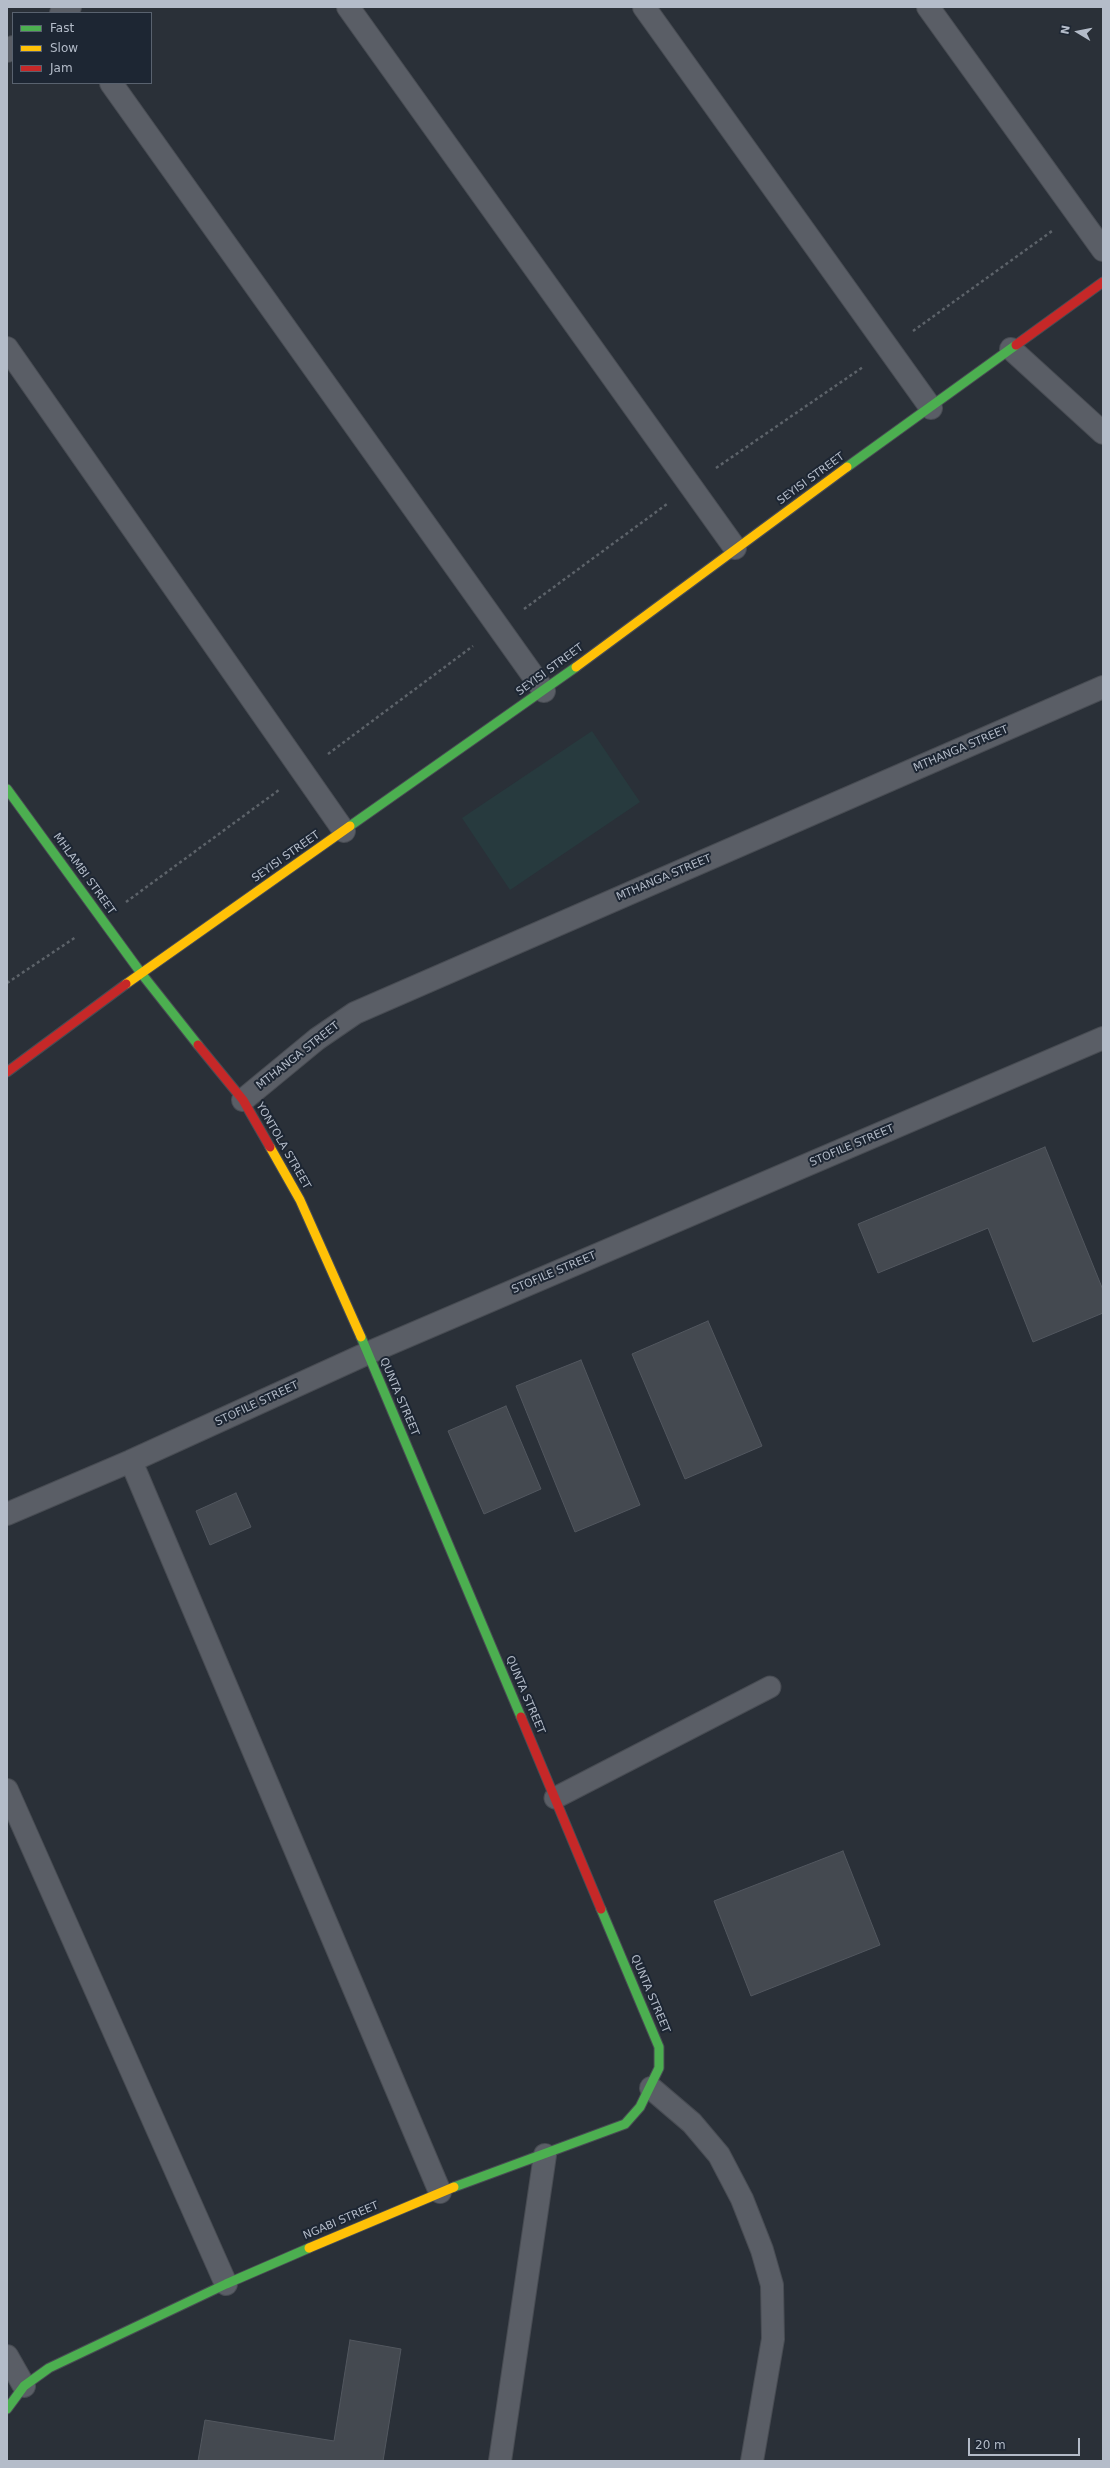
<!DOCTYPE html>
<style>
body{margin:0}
#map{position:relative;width:1110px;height:2468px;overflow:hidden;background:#2a3038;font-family:"DejaVu Sans",sans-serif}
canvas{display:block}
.frame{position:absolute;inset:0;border:8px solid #b4bcc9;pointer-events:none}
.legend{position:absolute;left:12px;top:12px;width:140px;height:72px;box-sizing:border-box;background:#1d2633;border:1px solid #59626f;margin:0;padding:5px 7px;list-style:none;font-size:12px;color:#b4bcc9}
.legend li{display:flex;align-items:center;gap:8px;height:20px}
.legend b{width:20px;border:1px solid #59626f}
.north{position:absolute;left:1058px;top:12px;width:40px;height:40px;-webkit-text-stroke:3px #1d2633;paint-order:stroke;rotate:280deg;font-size:11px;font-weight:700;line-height:16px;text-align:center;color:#b4bcc9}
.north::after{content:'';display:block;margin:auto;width:14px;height:18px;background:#b4bcc9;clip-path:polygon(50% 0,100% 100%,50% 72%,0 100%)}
.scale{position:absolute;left:968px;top:2438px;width:112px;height:18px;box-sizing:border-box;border:2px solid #b4bcc9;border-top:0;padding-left:5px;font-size:12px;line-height:14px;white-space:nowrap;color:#b4bcc9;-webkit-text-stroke:3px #1d2633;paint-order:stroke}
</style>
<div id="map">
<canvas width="1110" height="2468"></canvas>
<div class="frame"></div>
<ul class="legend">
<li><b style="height:5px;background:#4caf50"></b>Fast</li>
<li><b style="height:5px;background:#ffc107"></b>Slow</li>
<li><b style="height:5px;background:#c62828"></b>Jam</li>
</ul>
<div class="north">N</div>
<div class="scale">20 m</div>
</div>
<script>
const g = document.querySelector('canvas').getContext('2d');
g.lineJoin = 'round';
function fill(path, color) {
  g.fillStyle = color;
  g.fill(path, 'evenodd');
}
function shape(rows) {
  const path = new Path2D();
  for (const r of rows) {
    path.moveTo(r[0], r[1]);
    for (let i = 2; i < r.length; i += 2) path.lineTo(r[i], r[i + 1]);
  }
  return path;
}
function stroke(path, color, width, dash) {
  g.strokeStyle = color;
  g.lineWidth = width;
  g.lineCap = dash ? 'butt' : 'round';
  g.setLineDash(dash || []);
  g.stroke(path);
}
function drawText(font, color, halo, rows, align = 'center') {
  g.font = font + ' "DejaVu Sans",sans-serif';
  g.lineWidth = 4;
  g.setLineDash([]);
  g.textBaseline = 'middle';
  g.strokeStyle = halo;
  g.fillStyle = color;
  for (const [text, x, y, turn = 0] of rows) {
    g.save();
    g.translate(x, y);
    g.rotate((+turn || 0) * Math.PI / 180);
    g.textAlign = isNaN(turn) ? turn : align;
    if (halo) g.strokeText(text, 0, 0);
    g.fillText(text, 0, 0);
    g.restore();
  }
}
fill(shape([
 [592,731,640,802,510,890,462,818]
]), '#273a3e');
const building = shape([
 [1045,1147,1103,1290,1103,1313,1033,1342,988,1228,878,1273,858,1224,1045,1147],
 [708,1321,762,1446,685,1479,632,1354,708,1321],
 [581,1360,640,1505,575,1532,516,1386,581,1360],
 [506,1406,541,1489,484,1514,448,1431,506,1406],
 [236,1493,251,1527,210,1545,196,1511,236,1493],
 [843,1851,880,1945,751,1996,714,1901,843,1851],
 [350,2340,401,2349,383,2461,198,2461,205,2420,334,2441,350,2340]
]);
fill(building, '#444950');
stroke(building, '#52575f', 1);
const lane = shape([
 [555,1798,770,1687]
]);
const street = shape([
 [348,7,735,548],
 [644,7,931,408],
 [928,7,1103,250],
 [61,13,70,7],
 [7,51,13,47],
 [111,83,544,691],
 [7,348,344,831],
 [1011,349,1103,433],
 [243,1100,317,1039,355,1013,1103,687],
 [131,1461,440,2192],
 [7,1514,131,1461,368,1353,1103,1038],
 [7,1790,226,2284],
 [651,2088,692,2123,719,2155,742,2199,762,2250,772,2285,773,2339,752,2461],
 [7,2356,24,2386],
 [500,2461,545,2155]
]);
const fast = shape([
 [847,467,1016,345],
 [7,789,141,973,198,1045],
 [350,826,576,667],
 [361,1337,521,1717],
 [454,2187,625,2124,640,2107,659,2068,659,2047,601,1909],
 [7,2409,24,2386,49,2368,226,2284,309,2248]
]);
const slow = shape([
 [576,667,847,467],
 [126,984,350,826],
 [270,1147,300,1200,361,1337],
 [309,2248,454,2187]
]);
const jam = shape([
 [1016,345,1103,282],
 [198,1045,243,1100,270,1147],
 [7,1072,126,984],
 [521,1717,601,1909]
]);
stroke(lane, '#484c53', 23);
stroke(street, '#484c53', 24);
stroke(fast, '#484c53', 11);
stroke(slow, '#484c53', 11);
stroke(jam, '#484c53', 11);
stroke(shape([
 [913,331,1052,231],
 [716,468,863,367],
 [524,609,667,504],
 [328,754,473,646],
 [126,902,279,790],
 [7,983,76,937]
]), '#5d636a', 2.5, [3, 3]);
stroke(lane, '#5a5e66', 21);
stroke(street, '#5a5e66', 22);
stroke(fast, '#4caf50', 9);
stroke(slow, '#ffc107', 9);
stroke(jam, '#c62828', 9);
drawText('11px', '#b4bcc9', '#1d2633', [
 ["SEYISI STREET",811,479,-36],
 ["SEYISI STREET",550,670,-36],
 ["MTHANGA STREET",961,749,-23],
 ["SEYISI STREET",286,857,-35],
 ["MHLAMBI STREET",84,874,54],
 ["MTHANGA STREET",664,878,-23],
 ["MTHANGA STREET",298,1056,-38],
 ["YONTOLA STREET",283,1146,60],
 ["STOFILE STREET",852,1146,-23],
 ["STOFILE STREET",554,1273,-23],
 ["QUNTA STREET",399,1397,67],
 ["STOFILE STREET",257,1404,-25],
 ["QUNTA STREET",525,1695,67],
 ["QUNTA STREET",650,1994,67],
 ["NGABI STREET",341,2221,-23]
]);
</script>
